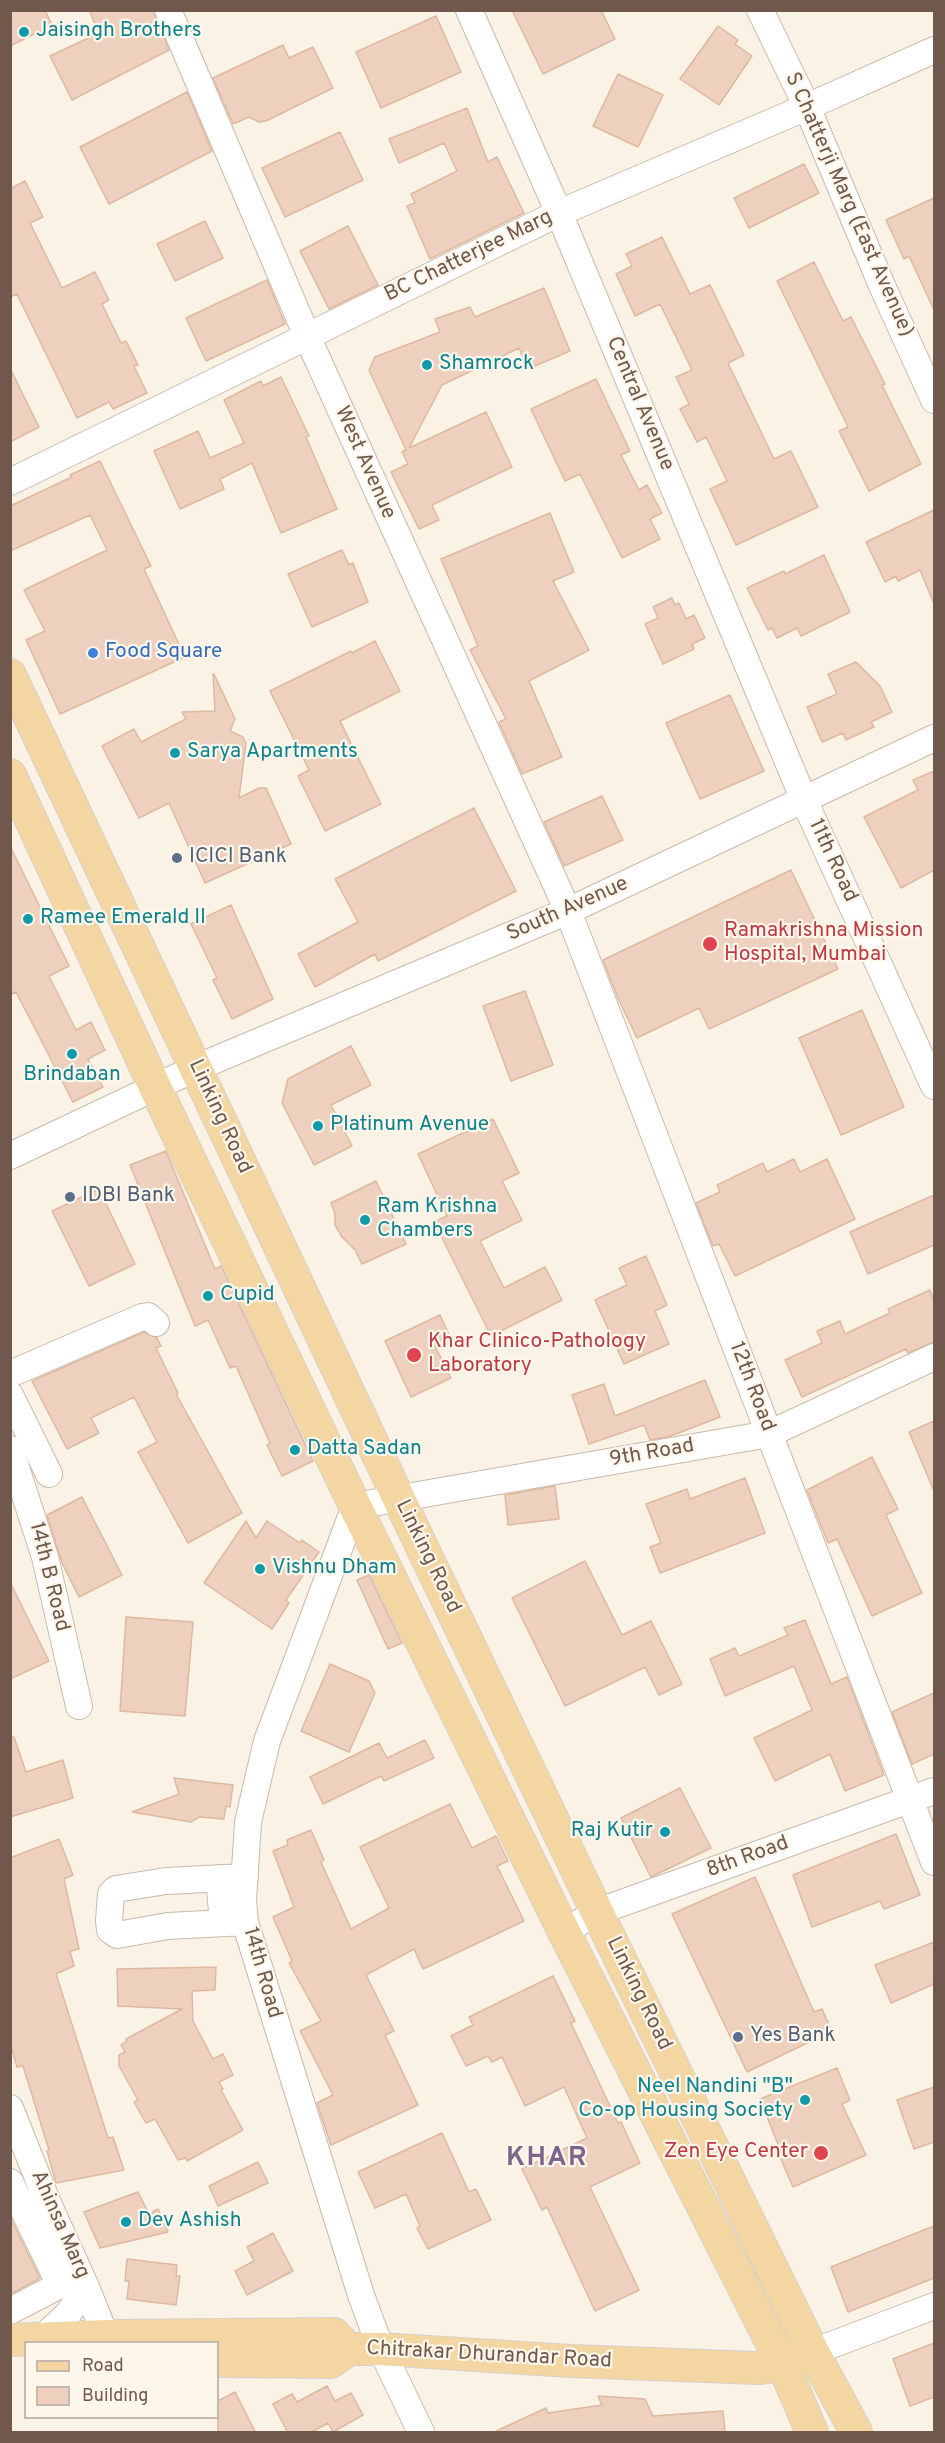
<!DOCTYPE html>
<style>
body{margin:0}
#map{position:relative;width:945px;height:2443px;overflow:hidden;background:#faf2e4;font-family:Overpass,sans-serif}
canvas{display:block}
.frame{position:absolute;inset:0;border:12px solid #70594c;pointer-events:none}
.legend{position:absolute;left:24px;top:2341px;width:195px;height:78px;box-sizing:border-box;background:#fdf6ea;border:2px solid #c5b7ab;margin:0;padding:8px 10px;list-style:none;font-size:18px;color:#70594c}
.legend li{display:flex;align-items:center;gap:12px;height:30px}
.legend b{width:30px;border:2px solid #c5b7ab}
</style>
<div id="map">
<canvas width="945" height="2443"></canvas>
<div class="frame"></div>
<ul class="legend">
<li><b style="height:8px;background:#f3d6a1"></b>Road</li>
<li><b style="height:16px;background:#edd1be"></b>Building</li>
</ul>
</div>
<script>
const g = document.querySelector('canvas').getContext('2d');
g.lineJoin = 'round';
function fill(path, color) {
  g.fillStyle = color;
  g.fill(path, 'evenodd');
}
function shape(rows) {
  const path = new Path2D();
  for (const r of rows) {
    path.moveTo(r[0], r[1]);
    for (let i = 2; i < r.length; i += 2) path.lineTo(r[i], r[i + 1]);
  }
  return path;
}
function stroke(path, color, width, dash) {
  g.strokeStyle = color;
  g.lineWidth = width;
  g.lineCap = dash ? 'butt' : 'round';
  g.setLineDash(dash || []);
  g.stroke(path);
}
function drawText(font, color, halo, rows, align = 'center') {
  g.font = font + ' Overpass,sans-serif';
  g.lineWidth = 4.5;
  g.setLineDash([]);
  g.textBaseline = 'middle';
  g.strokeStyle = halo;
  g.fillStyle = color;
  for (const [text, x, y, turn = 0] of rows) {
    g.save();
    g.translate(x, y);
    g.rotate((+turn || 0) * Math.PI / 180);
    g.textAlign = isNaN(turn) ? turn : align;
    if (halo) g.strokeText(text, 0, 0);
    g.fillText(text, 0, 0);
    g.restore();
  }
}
const building = shape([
 [10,10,45,10,52,25,10,46,10,10],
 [89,10,153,10,169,50,72,100,50,56,99,33,89,10],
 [512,10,601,10,615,39,543,74,512,10],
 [436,16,461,72,381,108,356,52,436,16],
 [718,26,738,40,735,44,752,56,719,105,680,79,718,26],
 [283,45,289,58,313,47,333,88,266,121,259,122,249,117,233,124,213,78,283,45],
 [618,74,663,95,638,147,593,126,618,74],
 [187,92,212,151,109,204,80,147,187,92],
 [467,108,488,162,497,157,524,213,430,259,407,206,415,203,411,194,457,171,444,143,399,163,389,139,467,108],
 [340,132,363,180,285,217,262,168,340,132],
 [804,164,819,193,749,228,734,198,804,164],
 [25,181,43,217,30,223,62,288,95,272,109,300,102,304,121,343,126,341,138,365,134,366,147,393,113,409,109,402,77,418,17,294,10,297,10,184,12,188,25,181],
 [934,198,934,310,909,256,904,259,886,220,934,198],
 [205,221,223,258,175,281,157,244,205,221],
 [348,226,378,285,329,309,300,251,348,226],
 [662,237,690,294,710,285,744,355,728,363,774,459,791,451,818,507,736,545,710,489,727,481,706,437,697,442,680,409,689,404,676,377,692,370,660,304,635,316,616,274,632,266,626,254,662,237],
 [814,262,843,321,851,317,885,384,882,385,921,464,869,491,839,431,848,427,777,281,814,262],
 [267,280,285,324,206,361,186,318,267,280],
 [544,288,570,351,528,369,519,348,442,385,409,448,486,412,512,467,432,505,439,520,419,529,391,472,408,464,402,452,406,450,369,370,375,357,440,332,435,319,470,307,475,317,544,288],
 [10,368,39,427,10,442,10,368],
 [281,377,309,436,306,437,337,509,281,533,252,463,220,479,224,489,180,509,154,451,198,431,210,458,244,443,224,400,261,381,263,386,281,377],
 [596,379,630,451,621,455,639,490,647,485,662,513,650,519,660,539,622,558,580,474,565,481,531,409,596,379],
 [100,461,151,566,144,569,185,657,60,714,26,640,45,631,24,590,107,550,90,515,10,551,10,506,72,477,70,475,100,461],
 [934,510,934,604,920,570,898,581,896,576,885,582,866,542,934,510],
 [550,513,574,572,553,581,589,650,529,681,562,757,522,774,499,722,506,719,470,650,478,646,441,559,550,513],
 [342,550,349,565,353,563,368,602,312,627,288,574,342,550],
 [824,555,850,612,801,636,797,628,777,638,772,628,768,630,747,588,784,571,785,574,824,555],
 [672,598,675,605,679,603,686,619,694,615,705,638,692,644,694,649,663,664,645,624,658,618,653,607,672,598],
 [375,641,400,691,340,721,381,804,325,831,298,776,309,770,270,691,351,651,352,653,375,641],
 [856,662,880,686,892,712,871,722,874,727,846,740,843,733,822,742,807,707,837,694,828,674,856,662],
 [213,674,214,674,235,719,230,731,243,737,246,743,239,798,259,788,266,788,291,844,205,883,169,803,139,818,102,746,134,729,141,742,186,719,182,712,215,711,213,674],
 [730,695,764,771,700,799,666,723,730,695],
 [934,771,934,870,901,888,864,817,918,790,913,780,934,771],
 [602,796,623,840,564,866,544,822,602,796],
 [474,808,516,891,378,961,375,954,315,987,298,954,358,922,335,879,474,808],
 [10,846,69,966,49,976,76,1030,91,1022,105,1050,88,1059,103,1087,73,1102,16,992,10,995,10,846],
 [791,870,838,969,709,1029,699,1008,637,1038,618,998,603,960,791,870],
 [231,905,273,999,232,1019,213,980,217,978,191,924,231,905],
 [525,991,553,1065,511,1081,483,1006,525,991],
 [862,1010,904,1107,841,1135,799,1038,862,1010],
 [351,1046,371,1085,331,1105,352,1146,314,1165,282,1103,288,1079,351,1046],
 [493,1119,519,1173,502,1181,522,1220,480,1241,504,1288,545,1267,562,1300,491,1336,434,1222,447,1216,418,1154,493,1119],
 [166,1151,215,1269,221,1266,313,1461,282,1476,267,1445,270,1443,236,1366,230,1368,208,1320,195,1326,130,1165,166,1151],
 [794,1159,800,1172,827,1159,855,1219,735,1276,719,1244,713,1246,696,1203,720,1192,717,1185,763,1163,767,1172,794,1159],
 [376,1181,406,1244,362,1264,355,1250,342,1237,335,1225,335,1214,331,1203,376,1181],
 [99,1189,135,1264,89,1286,52,1211,99,1189],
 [934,1195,934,1245,868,1274,850,1232,934,1195],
 [646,1256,667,1305,655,1311,669,1344,624,1364,595,1300,627,1285,619,1268,646,1256],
 [930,1290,934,1301,934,1342,908,1353,906,1349,802,1397,785,1360,822,1343,817,1331,840,1321,845,1334,890,1313,888,1309,930,1290],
 [440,1315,452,1341,436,1348,451,1378,411,1397,385,1341,440,1315],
 [144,1332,157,1338,161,1346,156,1348,178,1393,176,1394,242,1513,188,1543,138,1452,157,1442,134,1397,91,1418,99,1433,67,1449,32,1381,144,1332],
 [705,1380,720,1417,671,1436,650,1440,644,1425,589,1444,572,1395,604,1384,615,1416,705,1380],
 [934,1421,934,1491,909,1432,934,1421],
 [872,1457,898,1509,886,1515,922,1593,872,1616,837,1539,828,1543,807,1490,872,1457],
 [745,1478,765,1533,660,1573,650,1547,661,1543,646,1504,687,1489,690,1499,745,1478],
 [555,1486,559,1519,508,1525,505,1495,555,1486],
 [82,1497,122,1575,79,1597,62,1563,47,1515,82,1497],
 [246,1521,256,1538,267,1521,300,1543,302,1540,319,1552,286,1600,289,1603,272,1629,204,1583,246,1521],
 [585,1561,622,1635,651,1621,682,1684,659,1695,645,1667,565,1706,512,1598,585,1561],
 [369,1575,402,1643,388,1649,357,1580,369,1575],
 [10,1582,49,1661,10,1679,10,1582],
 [126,1617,193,1622,185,1716,120,1711,126,1617],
 [805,1620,831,1684,847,1677,884,1775,845,1791,830,1754,775,1781,754,1738,812,1710,794,1666,725,1696,710,1659,735,1648,739,1656,788,1635,784,1628,805,1620],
 [330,1664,369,1681,375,1693,349,1752,301,1731,330,1664],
 [934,1693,934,1754,912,1764,892,1712,934,1693],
 [14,1737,26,1772,63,1760,73,1798,10,1817,10,1738,14,1737],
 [425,1740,434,1758,384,1781,381,1776,323,1804,310,1777,379,1743,387,1758,425,1740],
 [174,1778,233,1785,230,1807,226,1806,224,1819,199,1817,191,1822,132,1812,179,1794,174,1778],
 [680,1788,711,1848,651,1877,621,1818,680,1788],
 [450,1804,472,1848,496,1836,508,1861,497,1866,524,1921,423,1969,414,1949,366,1975,394,2031,385,2035,418,2105,331,2145,317,2103,333,2095,300,2031,321,2021,289,1963,292,1961,273,1917,294,1907,273,1851,288,1845,287,1840,311,1830,324,1860,321,1862,351,1929,389,1908,360,1847,450,1804],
 [896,1834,920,1895,884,1909,880,1901,812,1927,793,1875,896,1834],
 [59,1839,73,1875,64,1879,79,1949,70,1951,74,1966,56,1974,108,2138,113,2137,124,2170,56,2183,47,2151,49,2150,23,2066,17,2067,10,2043,10,1858,59,1839],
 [755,1877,814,2012,822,2009,832,2031,747,2072,672,1914,755,1877],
 [934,1942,934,1984,891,2003,875,1965,934,1942],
 [216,1967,215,1990,192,1991,193,2021,213,2059,223,2054,233,2075,219,2082,223,2089,221,2090,243,2130,187,2161,186,2158,178,2160,155,2119,146,2123,134,2102,138,2100,119,2066,119,2055,125,2052,121,2045,127,2041,126,2039,182,2009,118,2006,117,1969,216,1967],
 [553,1976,575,2021,571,2023,618,2123,621,2122,640,2163,590,2187,639,2290,595,2311,547,2207,542,2210,522,2169,587,2138,564,2087,525,2106,502,2057,492,2062,488,2056,466,2066,451,2036,473,2025,469,2017,553,1976],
 [837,2068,850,2100,842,2104,866,2155,793,2187,776,2148,779,2147,760,2099,837,2068],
 [934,2087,934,2142,914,2149,897,2100,934,2087],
 [442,2133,469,2192,476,2189,491,2220,428,2249,417,2228,420,2226,406,2194,375,2208,358,2172,442,2133],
 [258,2162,268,2183,218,2206,209,2186,258,2162],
 [138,2192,149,2214,158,2209,168,2232,100,2248,84,2212,138,2192],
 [10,2217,40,2278,13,2293,10,2288,10,2217],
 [934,2226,934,2278,848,2312,831,2267,934,2226],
 [273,2233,293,2271,247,2295,235,2271,254,2261,247,2247,273,2233],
 [127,2259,177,2265,176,2276,180,2276,176,2305,127,2299,129,2281,125,2281,127,2259],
 [934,2343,934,2397,910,2406,893,2359,934,2343],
 [327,2386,335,2401,351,2393,363,2415,333,2432,328,2423,310,2433,288,2433,273,2404,292,2394,297,2402,327,2386],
 [235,2392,256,2433,218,2433,218,2401,235,2392],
 [598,2396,645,2399,653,2416,723,2411,725,2433,492,2433,546,2408,548,2413,602,2405,598,2396]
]);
fill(building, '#edd1be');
stroke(building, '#deb9a0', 1.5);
const minor = shape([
 [168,10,307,336,568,911,934,1862],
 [469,10,559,213,804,800,934,1086],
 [760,10,807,107,883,288,934,400],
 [10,482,559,213,807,107,934,50],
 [10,1156,196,1068,568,911,934,738],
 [10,1374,142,1317,148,1316,156,1323],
 [10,1395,49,1474],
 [10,1449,45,1557,79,1706],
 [245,1877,166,1881,116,1889,111,1894,109,1921,110,1930,117,1935,168,1926,245,1922],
 [219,1878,223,1923],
 [564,1932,597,1912,934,1791],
 [10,2108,47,2201,86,2287,108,2342],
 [10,2182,60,2285,12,2310],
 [40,2340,68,2314,86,2287],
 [813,2352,934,2306],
 [421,2432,381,2349,361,2295,245,1922,243,1900,248,1822,267,1741,355,1506,769,1434,934,1357]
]);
const major = shape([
 [10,675,398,1497,597,1912,813,2352,856,2432],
 [10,775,155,1087,355,1506,564,1932,783,2365,812,2432],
 [10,2340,106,2336,334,2334,349,2349,381,2349,571,2361,758,2368,783,2365,801,2357],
 [218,2361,331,2362,349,2349]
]);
stroke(minor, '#cabaab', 28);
stroke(major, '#d7d1cd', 34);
stroke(minor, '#fff', 26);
stroke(major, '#f3d6a1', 32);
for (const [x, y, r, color] of [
 [24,32,6,"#0f9aa8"],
 [427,365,6,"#0f9aa8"],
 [93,653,6,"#3f7fe0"],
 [175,753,6,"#0f9aa8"],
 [177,858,6,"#5c6f8a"],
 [28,919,6,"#0f9aa8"],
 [710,944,8,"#e0444e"],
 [72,1054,6,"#0f9aa8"],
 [318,1126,6,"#0f9aa8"],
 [70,1197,6,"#5c6f8a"],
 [365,1220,6,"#0f9aa8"],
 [208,1296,6,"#0f9aa8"],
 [414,1355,8,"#e0444e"],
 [295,1450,6,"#0f9aa8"],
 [260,1569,6,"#0f9aa8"],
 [665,1832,6,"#0f9aa8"],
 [738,2037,6,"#5c6f8a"],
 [805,2100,6,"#0f9aa8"],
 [821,2153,8,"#e0444e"],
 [126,2222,6,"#0f9aa8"]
]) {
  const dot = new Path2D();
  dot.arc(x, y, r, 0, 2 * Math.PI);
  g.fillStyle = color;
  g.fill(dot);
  stroke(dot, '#fdf6ea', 2);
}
drawText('21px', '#0d838f', '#fdf6ea', [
 ["Jaisingh Brothers",36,32],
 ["Shamrock",439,365],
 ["Sarya Apartments",187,753],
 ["Ramee Emerald II",40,919],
 ["Brindaban",72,1076,"center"],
 ["Platinum Avenue",330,1126],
 ["Ram Krishna",377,1208],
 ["Chambers",377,1232],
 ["Cupid",220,1296],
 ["Datta Sadan",307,1450],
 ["Vishnu Dham",272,1569],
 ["Raj Kutir",653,1832,"right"],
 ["Neel Nandini \"B\"",793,2088,"right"],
 ["Co-op Housing Society",793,2112,"right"],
 ["Dev Ashish",138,2222]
], 'left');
drawText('21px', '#70594c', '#fdf6ea', [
 ["S Chatterji Marg (East Avenue)",848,205,66],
 ["BC Chatterjee Marg",469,257,-26],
 ["Central Avenue",639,404,67],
 ["West Avenue",364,463,66],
 ["11th Road",832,861,65],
 ["South Avenue",568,910,-24],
 ["Linking Road",219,1117,65],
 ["12th Road",751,1387,69],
 ["9th Road",652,1454,-10],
 ["Linking Road",427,1557,64],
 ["14th B Road",48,1577,76],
 ["8th Road",748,1858,-20],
 ["14th Road",261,1973,74],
 ["Linking Road",638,1994,64],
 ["Ahinsa Marg",59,2225,66],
 ["Chitrakar Dhurandar Road",489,2356,3]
]);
drawText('21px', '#366cbe', '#fdf6ea', [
 ["Food Square",105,653]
], 'left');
drawText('21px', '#4e5e75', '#fdf6ea', [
 ["ICICI Bank",189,858],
 ["IDBI Bank",82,1197],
 ["Yes Bank",750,2037]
], 'left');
drawText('21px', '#be3a42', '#fdf6ea', [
 ["Ramakrishna Mission",724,932],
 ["Hospital, Mumbai",724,956],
 ["Khar Clinico-Pathology",428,1343],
 ["Laboratory",428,1367],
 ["Zen Eye Center",808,2153,"right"]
], 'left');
g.letterSpacing = '1.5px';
drawText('bold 27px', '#7f648c', '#fdf6ea', [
 ["KHAR",547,2160]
]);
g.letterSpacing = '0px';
</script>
